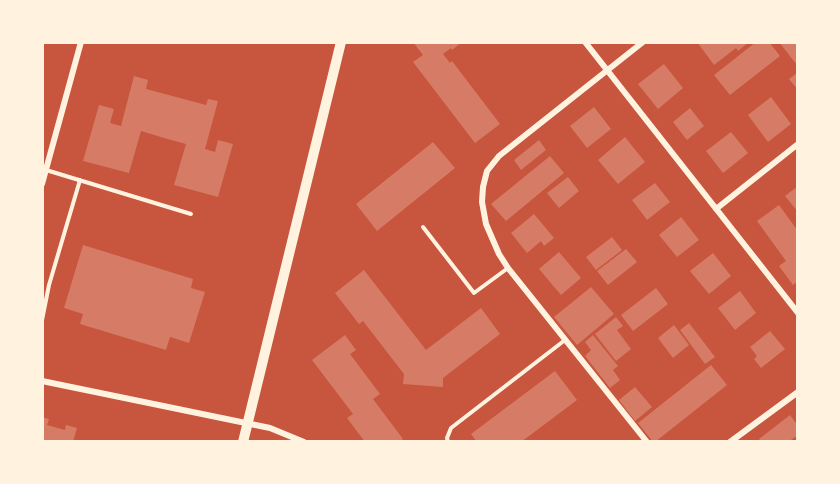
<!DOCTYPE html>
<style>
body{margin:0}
#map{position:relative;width:840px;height:484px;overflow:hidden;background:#c8553d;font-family:Georgia,serif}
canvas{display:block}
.frame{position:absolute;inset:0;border:44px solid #fff3e0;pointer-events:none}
</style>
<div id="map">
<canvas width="840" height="484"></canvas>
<div class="frame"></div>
</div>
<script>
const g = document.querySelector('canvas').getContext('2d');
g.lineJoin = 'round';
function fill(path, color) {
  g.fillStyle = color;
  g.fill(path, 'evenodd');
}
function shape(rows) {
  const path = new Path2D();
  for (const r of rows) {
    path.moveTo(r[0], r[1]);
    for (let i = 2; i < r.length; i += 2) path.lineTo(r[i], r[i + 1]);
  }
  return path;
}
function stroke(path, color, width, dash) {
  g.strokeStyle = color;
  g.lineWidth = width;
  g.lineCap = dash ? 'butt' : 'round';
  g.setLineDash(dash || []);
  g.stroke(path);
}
fill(shape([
 [413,42,462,42,452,50,451,48,443,54,450,63,452,61,500,124,475,143,413,62,423,55],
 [697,42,749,42,738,51,736,48,714,65],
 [756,42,769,42,780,56,730,95,714,75],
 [779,42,798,42,798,64,797,65],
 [664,64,683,88,658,109,638,84],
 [798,72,798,90,789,79],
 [134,76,148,80,146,89,206,105,208,99,218,101,205,149,215,152,218,140,233,144,218,197,174,185,186,144,164,138,141,131,129,173,83,161,99,105,114,109,110,123,121,126],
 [771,97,791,124,768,142,748,115],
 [594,107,611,129,587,148,570,126],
 [690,108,704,126,687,140,673,122],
 [731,132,748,153,723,173,706,151],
 [625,137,645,162,618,184,598,160],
 [539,140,546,150,521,170,514,160],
 [433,142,455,168,377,231,356,204],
 [550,156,564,173,506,221,491,204],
 [568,177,579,191,559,208,547,193],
 [655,183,670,202,647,220,632,200],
 [798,186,798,212,785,196],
 [779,205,798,231,798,281,793,285,779,266,786,261,757,221],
 [534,214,554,238,544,246,541,241,527,253,511,233],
 [681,217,699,240,677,257,659,235],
 [612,237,622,250,596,270,586,257],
 [83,245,193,279,191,288,205,292,189,343,170,337,166,350,80,324,83,314,64,308],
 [626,249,637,262,608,285,597,271],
 [559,252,581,278,561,295,539,269],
 [713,253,731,276,709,294,690,271],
 [364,270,426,350,481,308,500,334,443,378,443,387,403,384,404,374,363,321,359,324,335,293],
 [591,287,614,314,577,345,554,317],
 [656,288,668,304,633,331,621,315],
 [740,291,756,313,735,330,718,308],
 [616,317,623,326,617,330,631,349,616,361,595,334],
 [689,323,715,357,705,364,680,330],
 [674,325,689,345,673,358,658,338],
 [770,331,785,349,761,368,754,359,757,356,750,347],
 [345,335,356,350,350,354,380,394,373,399,403,439,398,442,365,442,347,418,353,414,312,360],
 [593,335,618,366,613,370,620,380,610,388,585,356,591,350,585,342],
 [711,365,727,385,655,442,653,442,638,423],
 [555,371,577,400,521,442,477,442,471,434],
 [635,387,652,407,635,421,619,400],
 [790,415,798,426,798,435,788,442,761,442,759,439],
 [42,417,49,419,47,425,65,430,66,425,77,428,73,442,42,442]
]), '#d67c66');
stroke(shape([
 [46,170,191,214],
 [423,227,474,293,508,268],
 [42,320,49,285,80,180],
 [448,442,447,438,451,428,565,340]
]), '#fff3e0', 4);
stroke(shape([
 [585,42,798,313],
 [643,42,499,156,487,171,483,187,482,202,486,224,499,254,508,268,647,442],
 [42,184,81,42],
 [716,209,798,144],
 [42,381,270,428,304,442],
 [730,442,798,392]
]), '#fff3e0', 6);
stroke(shape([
 [243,442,341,42]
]), '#fff3e0', 10);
</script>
